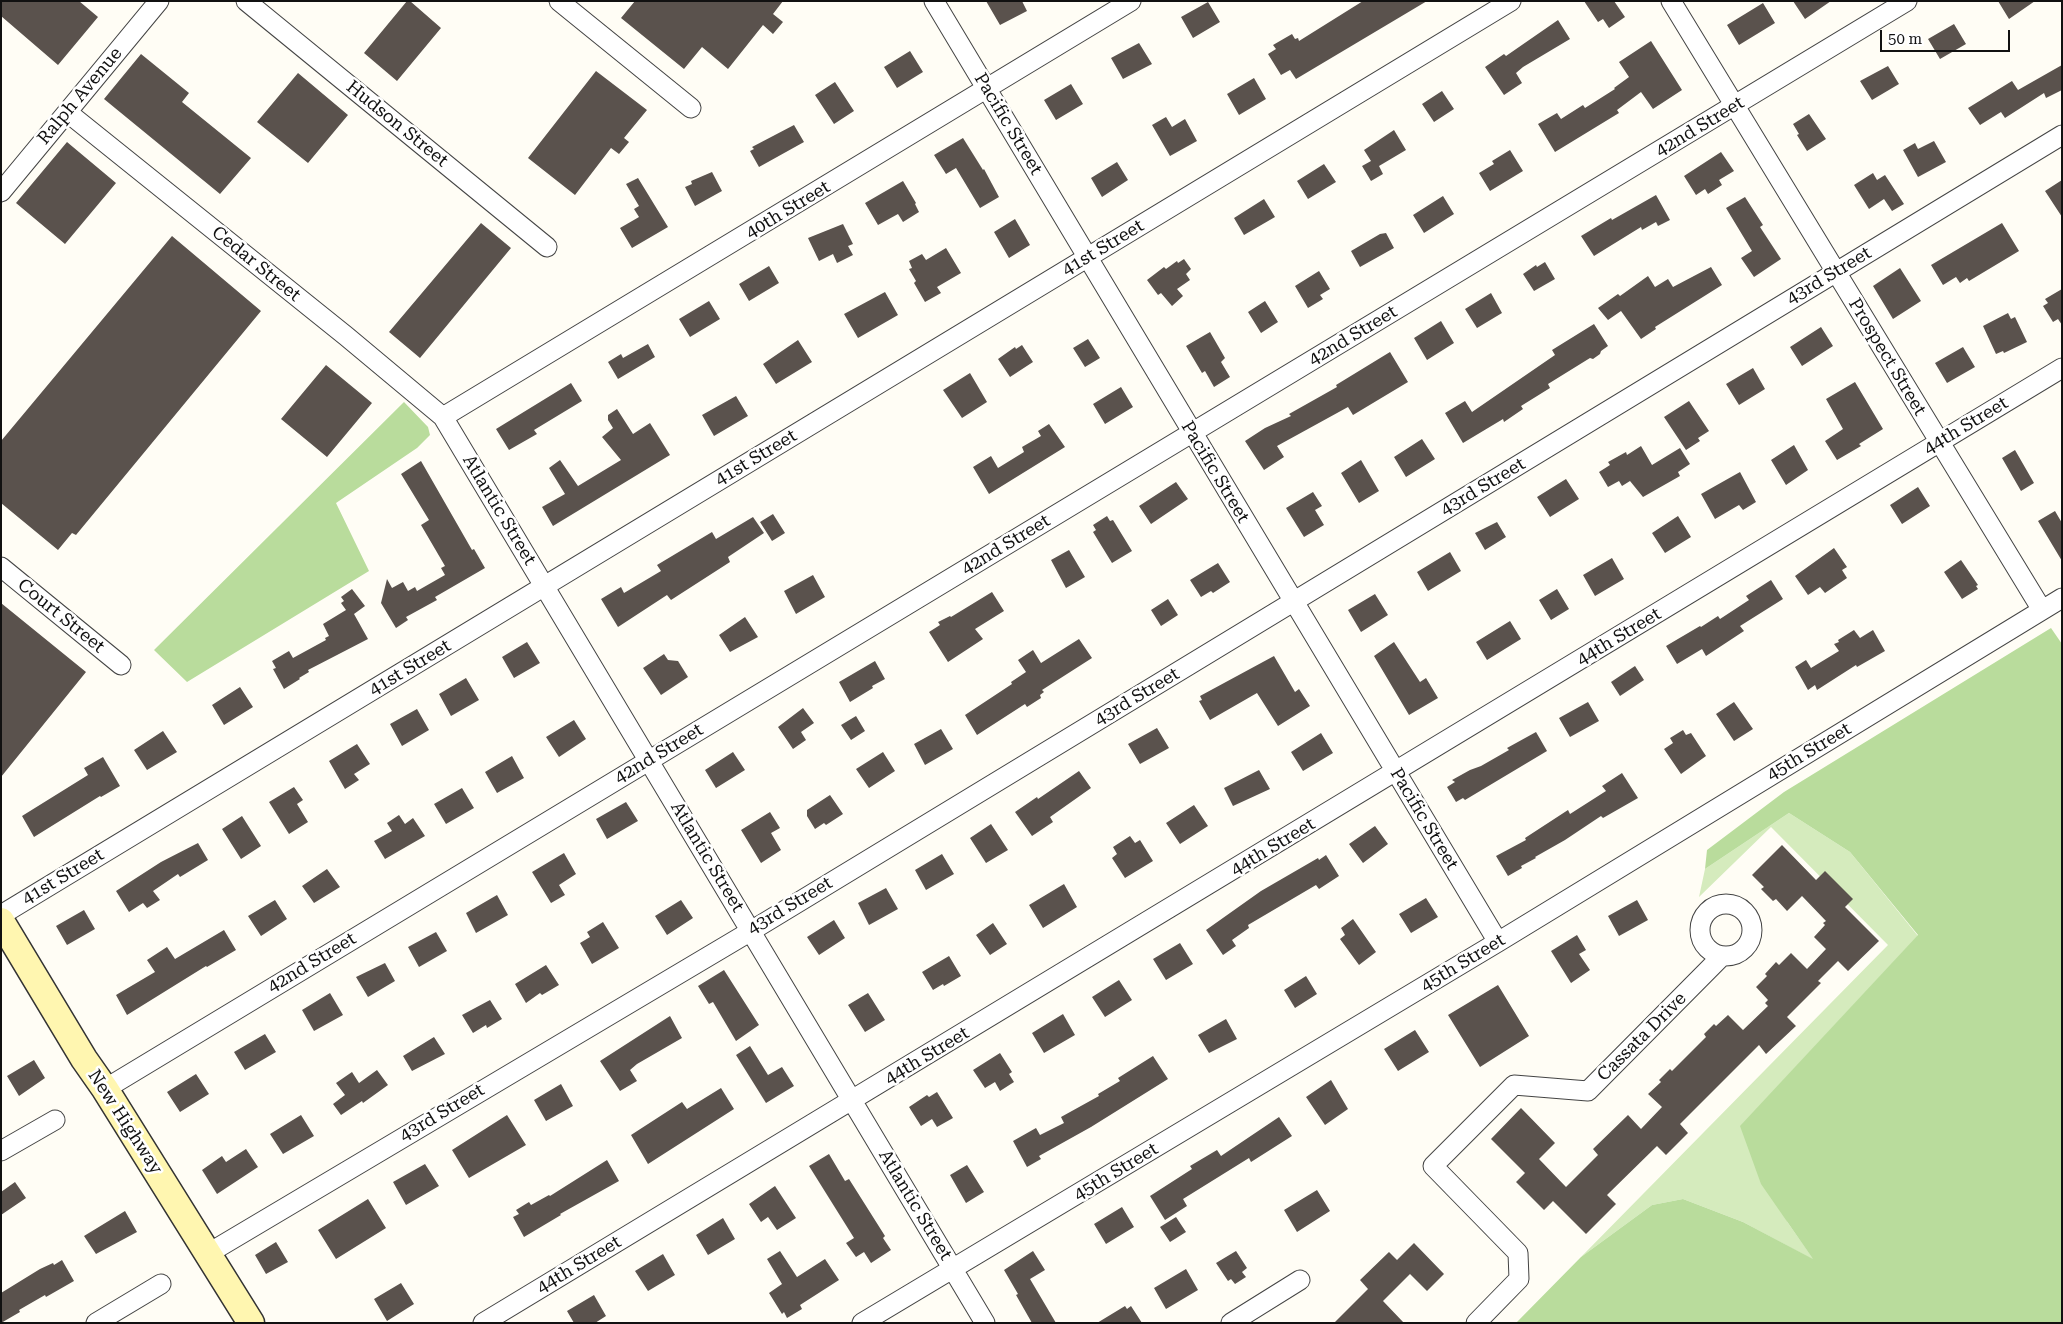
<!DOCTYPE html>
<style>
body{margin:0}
#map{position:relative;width:2063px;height:1324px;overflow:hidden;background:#fffdf5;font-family:"Roboto Serif",serif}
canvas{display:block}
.frame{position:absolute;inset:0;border:2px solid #111;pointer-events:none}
.scale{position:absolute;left:1880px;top:30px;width:130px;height:22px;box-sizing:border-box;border:2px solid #111;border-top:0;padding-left:6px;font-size:15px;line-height:18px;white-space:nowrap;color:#111;-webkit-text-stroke:4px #fff;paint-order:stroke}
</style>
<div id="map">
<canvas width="2063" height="1324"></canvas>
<div class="frame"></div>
<div class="scale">50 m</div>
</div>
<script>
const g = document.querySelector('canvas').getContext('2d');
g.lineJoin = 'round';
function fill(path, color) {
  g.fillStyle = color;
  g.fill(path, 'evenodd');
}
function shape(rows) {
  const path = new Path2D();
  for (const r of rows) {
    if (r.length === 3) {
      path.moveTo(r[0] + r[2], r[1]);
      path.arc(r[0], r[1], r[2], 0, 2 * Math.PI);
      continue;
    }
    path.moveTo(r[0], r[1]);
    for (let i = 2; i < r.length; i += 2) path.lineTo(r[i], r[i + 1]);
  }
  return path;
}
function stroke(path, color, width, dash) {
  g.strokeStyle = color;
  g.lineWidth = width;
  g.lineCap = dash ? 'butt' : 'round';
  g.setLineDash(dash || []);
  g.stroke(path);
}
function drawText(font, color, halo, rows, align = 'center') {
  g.font = font + ' "Roboto Serif",serif';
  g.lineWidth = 5;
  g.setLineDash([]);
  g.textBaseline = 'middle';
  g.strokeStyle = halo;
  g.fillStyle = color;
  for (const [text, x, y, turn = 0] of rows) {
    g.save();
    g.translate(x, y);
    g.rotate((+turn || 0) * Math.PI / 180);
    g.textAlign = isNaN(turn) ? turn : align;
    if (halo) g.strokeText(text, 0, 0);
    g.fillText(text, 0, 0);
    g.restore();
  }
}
fill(shape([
 [1789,813,1850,852,1918,936,1741,1126,1788,1223,1814,1260,1743,1222,1683,1199,1652,1205,1581,1257,1888,945,1771,827,1699,897,1705,869]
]), '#d5ebbd');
fill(shape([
 [404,402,428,427,430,435,417,448,336,503,369,571,187,682,154,650],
 [2051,628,2062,644,2062,1323,1516,1323,1581,1257,1652,1205,1683,1199,1743,1222,1813,1259,1761,1184,1740,1126,1918,935,1850,852,1789,813,1705,869,1707,850,1784,792]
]), '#b9dc9c');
fill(shape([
 [1,1,79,1,98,17,58,65,1,16],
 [407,1,410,1,441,28,397,81,364,53],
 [635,1,783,1,773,14,783,22,773,34,763,25,728,69,702,47,684,69,621,18],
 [986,1,1022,1,1027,11,1000,25],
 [1363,1,1427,1,1296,79,1290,70,1281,75,1268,54,1276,49,1273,45,1292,34,1295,39,1298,38,1299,41],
 [1584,1,1614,1,1625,17,1609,28,1603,19,1598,22],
 [1793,1,1831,1,1805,19],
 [1998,1,2035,1,2009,19],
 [1208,2,1220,22,1193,38,1181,17],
 [1763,3,1775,23,1739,45,1727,25],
 [1558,20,1570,39,1523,67,1516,73,1522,83,1504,95,1485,67,1504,54,1506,56],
 [1954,24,1966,44,1940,59,1928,39],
 [1651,41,1682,90,1653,109,1641,92,1617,110,1619,113,1555,152,1538,124,1557,113,1561,119,1583,105,1585,108,1615,89,1614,88,1629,77,1619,62],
 [1139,43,1152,64,1123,79,1111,58],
 [910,51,923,72,897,88,884,67],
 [141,54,189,93,182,102,251,158,220,194,104,99],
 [2062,65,2062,90,2046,98,2044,93,2005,118,2001,112,1980,125,1968,108,2012,81,2018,90],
 [1888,66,1899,84,1872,100,1860,81],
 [596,71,647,110,624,138,629,142,619,154,611,148,575,195,528,158],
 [298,73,348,115,308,163,257,122],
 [1254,78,1266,99,1239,115,1227,94],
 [835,82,854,111,834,124,815,95],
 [1071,84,1083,104,1056,120,1044,100],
 [1442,91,1454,109,1434,122,1422,104],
 [1809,114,1826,139,1807,151,1797,135,1799,134,1793,124],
 [1166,117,1172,127,1185,119,1197,141,1170,156,1152,125],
 [794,125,804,142,759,167,750,151,754,149,752,147],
 [1394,130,1406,150,1379,166,1383,174,1371,181,1362,166,1371,161,1364,150],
 [963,138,983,170,984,169,999,197,980,208,956,168,946,174,934,155],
 [1934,141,1946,162,1918,177,1903,150,1915,143,1918,149],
 [67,142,116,183,65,244,16,203],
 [1510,150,1523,171,1490,191,1479,173,1494,164,1492,161],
 [1721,152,1734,171,1719,180,1722,185,1708,194,1705,189,1696,195,1684,176],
 [1117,162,1128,180,1102,197,1091,178],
 [1324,164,1336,182,1308,199,1297,181],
 [712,172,722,191,695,206,685,187,692,184,691,181],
 [1873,173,1877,180,1885,175,1904,204,1892,211,1884,199,1869,209,1854,185],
 [638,178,668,227,632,248,620,228,639,217,634,209,639,206,626,184],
 [2062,180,2062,217,2045,191],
 [903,181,916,203,915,204,919,212,903,222,898,214,878,225,865,203],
 [1656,195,1670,220,1658,226,1656,222,1642,230,1641,227,1594,256,1581,236,1611,218,1612,220],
 [1443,196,1454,214,1424,233,1413,215],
 [1745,197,1763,225,1760,227,1781,259,1754,277,1741,258,1752,251,1726,208],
 [1264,199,1275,217,1244,235,1234,218],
 [1015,219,1030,245,1009,258,994,232],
 [481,223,511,248,420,358,389,332],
 [2002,223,2019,251,1969,281,1967,278,1960,283,1956,277,1943,285,1931,265],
 [843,224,853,244,848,246,853,255,837,263,833,254,819,261,808,238],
 [1386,233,1394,248,1360,267,1351,251,1380,234],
 [172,236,261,311,76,535,72,533,58,550,1,503,1,441],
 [946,248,961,273,937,287,941,293,925,302,914,283,916,281,909,269,912,268,909,261,922,254,926,260],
 [1184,259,1191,269,1186,274,1190,280,1177,289,1183,296,1172,306,1161,293,1158,295,1147,280,1164,267,1166,269,1177,261,1178,263],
 [1545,262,1555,279,1534,291,1523,274,1536,265,1537,267],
 [769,266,779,283,749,301,739,284],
 [1711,267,1722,285,1655,327,1656,329,1641,339,1621,311,1608,320,1598,308,1618,294,1620,296,1648,276,1655,287,1668,279,1673,287],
 [1900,268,1921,301,1893,319,1873,286],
 [1319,271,1330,289,1320,295,1323,299,1308,308,1295,286],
 [2062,289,2062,325,2058,319,2053,322,2043,306,2048,303,2045,299],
 [885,292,898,315,858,338,844,314],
 [1491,293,1502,313,1477,328,1465,309],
 [709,301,720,319,690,337,679,319],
 [1265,301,1278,322,1261,333,1248,312],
 [2008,313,2011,319,2015,317,2027,342,2004,353,2003,351,1996,354,1983,326],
 [1441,321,1454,343,1427,360,1414,338],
 [1594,324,1608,346,1601,351,1600,354,1593,359,1590,358,1548,384,1550,388,1521,406,1523,409,1504,422,1503,419,1463,443,1445,413,1465,401,1472,412,1555,355,1552,350],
 [1821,327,1833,346,1802,366,1790,347],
 [1210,332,1225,358,1221,362,1230,377,1214,387,1205,371,1202,373,1186,346],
 [1088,339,1100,358,1085,367,1073,348],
 [798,340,812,362,776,384,763,364],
 [648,344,655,357,618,379,608,362,621,354,623,358],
 [1022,345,1033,362,1010,377,998,359,1015,347,1016,349],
 [1963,347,1975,367,1947,383,1935,363],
 [1390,352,1408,382,1353,415,1348,407,1277,446,1284,457,1264,470,1245,441,1265,428,1291,416,1289,414,1337,387,1336,385],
 [326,365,372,403,327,457,281,419],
 [1753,368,1765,389,1739,405,1726,384],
 [970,373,987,402,962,418,943,390],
 [1855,382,1883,429,1859,444,1861,446,1837,460,1825,441,1843,429,1826,399],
 [571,383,582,401,534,430,537,434,509,450,496,429],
 [1121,387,1133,407,1105,424,1093,404],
 [736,396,748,416,714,436,702,415],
 [1689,401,1709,431,1698,438,1700,441,1686,450,1664,417],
 [617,409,633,434,650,423,670,455,553,526,542,507,565,494,549,468,560,460,578,486,621,460,602,437,613,428,608,420,608,415],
 [1049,424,1065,447,989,494,973,467,991,456,998,468,1024,452,1022,447,1041,436,1038,431],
 [1422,439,1435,459,1406,477,1394,457],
 [1794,445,1808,470,1786,485,1771,460],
 [1641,446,1652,465,1680,448,1690,464,1678,472,1680,476,1643,497,1630,481,1622,486,1619,481,1608,487,1599,472,1610,465,1608,462,1626,452,1627,455],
 [2015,450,2034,483,2021,491,2002,458],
 [1361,460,1379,491,1359,503,1341,473],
 [421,461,472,550,474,549,485,568,435,597,437,600,406,617,408,620,396,628,381,603,387,579,392,588,403,582,408,591,415,587,417,591,445,575,441,568,445,566,421,525,429,520,401,474],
 [1740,472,1756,502,1743,510,1739,505,1715,519,1701,494],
 [1566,479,1579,499,1550,517,1537,497],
 [1176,482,1188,499,1151,524,1139,506],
 [1918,487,1930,506,1902,524,1890,505],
 [1313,492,1322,506,1315,510,1324,525,1304,537,1286,508],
 [2055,511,2062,523,2062,561,2038,521],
 [773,514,785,533,772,541,760,522],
 [1107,516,1110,521,1113,520,1132,551,1112,563,1093,532,1096,530,1093,525],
 [1678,516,1691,537,1665,553,1652,533],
 [753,517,764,533,728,557,730,562,671,600,667,595,618,627,601,599,621,587,624,593,661,571,657,565,712,532,716,539],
 [1497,522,1506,537,1485,550,1475,533],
 [1834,548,1847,567,1842,570,1847,578,1825,593,1820,587,1808,595,1795,576],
 [1069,550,1085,577,1066,588,1051,560],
 [1450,552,1461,571,1428,591,1417,572],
 [1612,558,1624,579,1595,596,1583,575],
 [1961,560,1978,585,1976,586,1978,589,1962,599,1944,572],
 [1218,563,1230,582,1213,593,1211,591,1201,597,1190,580],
 [813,575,825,597,796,614,784,591],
 [1771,580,1783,599,1740,626,1744,631,1706,656,1702,649,1677,664,1666,646,1700,626,1701,627,1718,616,1720,619,1749,600,1746,596],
 [352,589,365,606,354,614,368,639,308,670,309,672,299,678,300,679,284,689,273,669,276,668,272,661,289,651,293,658,326,640,325,638,329,636,323,624,346,610,341,603,344,601,341,597],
 [1557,589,1569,609,1551,620,1539,600],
 [992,592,1004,611,975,629,983,639,948,662,929,632,940,625,938,622,950,616,951,617],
 [1375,594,1388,615,1361,632,1348,610],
 [1168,599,1178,615,1161,626,1151,610],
 [1,603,86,672,1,777],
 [745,617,758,637,730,652,719,635],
 [1510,621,1521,639,1487,660,1476,642],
 [1854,630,1860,638,1873,630,1885,651,1857,667,1856,665,1817,690,1815,685,1808,690,1795,667,1806,660,1811,668,1839,651,1834,644,1839,642,1838,640],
 [1079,639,1092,658,1042,690,1044,692,1040,695,1041,698,1027,707,1025,704,977,735,965,715,1012,684,1011,682,1026,672,1018,660,1033,650,1041,663],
 [527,642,540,663,514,678,502,657],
 [1394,642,1420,682,1426,678,1438,698,1409,715,1374,656],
 [664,654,668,660,678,661,688,677,661,695,643,668],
 [1274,656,1295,692,1299,689,1310,706,1278,726,1257,693,1210,720,1199,701,1202,700,1200,696],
 [875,661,885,679,872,686,873,688,850,702,839,682],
 [1635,666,1644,680,1620,696,1611,682],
 [466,678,479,700,451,716,439,694],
 [240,687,253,707,224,725,212,705],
 [1588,702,1599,721,1570,737,1559,718],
 [1734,702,1753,729,1734,741,1716,714],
 [803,708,814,723,801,732,806,740,793,749,778,727],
 [417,709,429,730,402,746,390,724],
 [856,716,865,731,851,740,841,725],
 [574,720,586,739,559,757,546,737],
 [1157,728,1169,748,1140,764,1128,744],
 [941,729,953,749,925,765,914,744],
 [1683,730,1686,735,1691,733,1706,756,1681,774,1664,749,1673,743,1670,738],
 [163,731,177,752,147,770,134,750],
 [1536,732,1547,751,1465,800,1463,798,1456,802,1447,787,1455,782,1452,780,1470,770,1481,766,1509,750,1507,748],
 [1321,733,1333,753,1303,771,1291,752],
 [357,744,370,764,354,774,359,780,345,789,329,761],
 [733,752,745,770,716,788,705,770],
 [883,752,895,771,869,788,856,769],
 [512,756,524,778,497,793,485,772],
 [103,757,120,786,101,797,100,796,34,837,22,816,88,775,84,768],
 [1259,770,1270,789,1233,806,1224,788],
 [1079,771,1091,788,1050,817,1053,822,1032,836,1015,812,1037,797,1038,799],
 [1622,773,1638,798,1603,818,1601,816,1565,840,1535,857,1536,858,1521,866,1522,868,1508,876,1496,856,1526,840,1525,838,1568,810,1570,814,1606,791,1602,786],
 [294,787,303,800,297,804,308,822,289,834,269,802],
 [462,788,474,808,446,824,434,804],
 [830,795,843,814,826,825,824,823,815,829,807,816,807,810],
 [626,802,638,821,607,839,596,819],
 [1194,805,1208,826,1180,844,1166,823],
 [770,812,780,828,771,833,781,850,761,863,741,830],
 [399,815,405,824,413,818,425,836,385,859,374,841,392,831,387,823],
 [242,816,261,846,241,859,222,829],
 [991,824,1008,850,986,863,970,838],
 [1375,826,1388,844,1363,863,1349,844],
 [1130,836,1135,843,1140,840,1153,861,1125,878,1112,858,1117,854,1113,847],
 [198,843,208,860,180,877,178,874,153,891,160,900,147,908,143,903,129,912,116,891,161,862],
 [1782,845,1816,880,1825,871,1853,899,1845,907,1879,941,1848,971,1838,961,1818,981,1821,983,1787,1017,1796,1026,1766,1054,1759,1045,1680,1124,1688,1133,1666,1155,1657,1146,1607,1195,1616,1204,1586,1234,1553,1201,1544,1210,1516,1182,1525,1173,1491,1139,1521,1108,1555,1143,1539,1159,1566,1187,1598,1155,1593,1149,1628,1115,1641,1129,1662,1107,1648,1094,1661,1082,1659,1080,1670,1069,1672,1071,1706,1037,1704,1034,1714,1024,1716,1026,1728,1015,1743,1030,1768,1006,1765,1003,1768,1000,1756,987,1767,976,1765,974,1776,962,1779,965,1791,953,1807,969,1826,949,1814,937,1825,925,1823,923,1826,921,1802,896,1787,911,1776,899,1773,901,1761,889,1764,887,1752,875],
 [564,853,576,874,559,885,565,895,551,903,532,872],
 [942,854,954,874,926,890,915,870],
 [1326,855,1339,876,1319,889,1316,885,1248,925,1249,928,1232,940,1236,946,1223,955,1206,930,1261,891,1318,858,1319,860],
 [327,869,340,887,314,903,302,886],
 [1064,884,1077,907,1043,928,1029,905],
 [886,888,898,909,869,925,858,903],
 [497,895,508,915,476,933,466,913],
 [1426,898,1438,917,1411,933,1399,914],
 [275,900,287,919,261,936,248,916],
 [681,900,693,918,667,935,655,916],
 [1637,900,1648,920,1619,936,1608,916],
 [84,910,95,929,67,945,56,926],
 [1353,919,1376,952,1359,965,1340,939,1345,935,1341,928],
 [834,920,845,938,819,955,807,937],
 [603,922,619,948,592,964,580,943,590,937,587,932],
 [993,923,1007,944,990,955,976,935],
 [224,930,236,950,207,967,206,966,127,1015,116,995,155,972,147,960,167,947,175,959],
 [436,932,447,951,419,967,408,947],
 [1577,935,1586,950,1579,954,1590,970,1571,983,1551,951],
 [1180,943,1193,964,1166,980,1153,959],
 [949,956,961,976,944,986,943,984,933,990,922,972],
 [385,963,395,981,368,997,356,977],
 [546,965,559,985,542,995,540,993,526,1003,515,984],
 [724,970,759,1025,736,1041,713,1002,709,1004,698,986],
 [1306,976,1317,994,1295,1008,1284,990],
 [1119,980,1132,1000,1105,1017,1092,997],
 [1498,985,1529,1036,1480,1067,1448,1015],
 [330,993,343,1015,314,1031,302,1010],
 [868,993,885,1020,865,1032,848,1005],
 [490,1000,502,1019,487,1028,486,1025,473,1033,462,1015],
 [1063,1014,1075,1035,1044,1053,1032,1033],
 [670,1016,682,1038,637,1064,630,1070,637,1081,620,1091,600,1061],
 [1226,1019,1237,1039,1209,1053,1198,1035],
 [1415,1030,1429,1052,1398,1071,1384,1049],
 [265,1034,276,1052,245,1070,234,1052],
 [434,1037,445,1054,412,1071,403,1056],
 [750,1046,768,1075,782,1067,794,1086,766,1103,736,1055],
 [1000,1053,1012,1072,1009,1074,1014,1082,1000,1091,995,1082,985,1088,973,1070],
 [1153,1056,1168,1079,1091,1127,1039,1156,1041,1159,1027,1167,1013,1141,1036,1128,1040,1135,1064,1123,1061,1117,1099,1096,1098,1094,1120,1081,1118,1078],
 [34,1060,45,1078,19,1096,7,1076],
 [377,1070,388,1085,363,1103,362,1101,341,1115,333,1104,345,1095,336,1083,352,1072,359,1083],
 [196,1074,209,1094,180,1112,167,1092],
 [1331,1080,1348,1109,1325,1125,1306,1097],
 [561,1084,573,1106,546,1121,534,1100],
 [721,1088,734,1109,648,1164,631,1135,682,1102,687,1109],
 [937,1092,953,1118,937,1127,932,1119,921,1126,909,1107,927,1095,929,1097],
 [301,1115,314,1136,283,1154,270,1134],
 [507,1115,526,1145,469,1178,452,1150],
 [1279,1117,1292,1136,1251,1162,1249,1158,1183,1199,1187,1206,1165,1220,1150,1196,1192,1169,1190,1166,1217,1150,1221,1156],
 [246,1149,258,1167,217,1194,202,1170,222,1156,226,1162],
 [829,1154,845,1181,849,1179,885,1236,883,1238,891,1250,871,1263,864,1252,856,1257,846,1243,854,1238,809,1166],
 [607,1160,619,1181,560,1214,561,1215,524,1237,513,1217,519,1214,516,1210,529,1202,531,1205,549,1195,550,1196],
 [425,1164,439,1186,406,1205,393,1182],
 [967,1165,984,1192,966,1203,950,1175],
 [15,1182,26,1198,1,1215,1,1192],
 [775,1186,796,1218,777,1230,768,1217,761,1222,749,1204],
 [1317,1190,1330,1211,1297,1232,1284,1210],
 [368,1199,386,1228,336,1259,318,1230],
 [1122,1207,1134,1227,1106,1244,1094,1224],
 [125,1211,137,1232,96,1254,84,1236],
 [1176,1217,1186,1232,1170,1242,1160,1227],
 [723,1218,735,1239,708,1255,696,1235],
 [276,1242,288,1262,266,1274,255,1255],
 [1414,1243,1444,1274,1427,1291,1410,1274,1383,1301,1404,1323,1334,1323,1368,1289,1360,1280,1389,1252,1397,1260],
 [780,1251,797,1277,825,1259,839,1280,800,1305,802,1309,787,1318,784,1312,782,1314,769,1293,782,1284,767,1259],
 [1033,1251,1045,1270,1030,1279,1056,1323,1032,1323,1016,1295,1018,1294,1004,1270],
 [1236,1251,1247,1268,1242,1272,1246,1277,1235,1284,1231,1279,1228,1281,1216,1263],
 [663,1254,675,1275,648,1291,635,1271],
 [62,1260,74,1281,46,1297,45,1295,19,1310,20,1312,1,1323,1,1293,40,1269,53,1263,54,1265],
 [1186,1269,1198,1290,1166,1309,1154,1288],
 [401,1283,414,1304,387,1321,374,1299],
 [594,1295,606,1316,595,1323,574,1323,567,1311],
 [1125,1306,1127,1309,1131,1306,1142,1323,1097,1323]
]), '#5a524d');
const minor = shape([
 [246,1,547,247],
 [559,1,691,108],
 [934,1,1498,942],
 [1671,1,2042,610],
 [67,112,346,336,443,417,985,1323],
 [1,192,159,1],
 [443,417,1131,1],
 [1,567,121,665],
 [1726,930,26],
 [1,915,1511,1],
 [105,1089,1907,1],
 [1,1151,55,1120],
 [209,1253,751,931,2062,135],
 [96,1323,161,1284],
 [483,1323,2062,368],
 [862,1323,1498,942,2062,598],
 [1231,1323,1300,1280],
 [1476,1323,1519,1279,1518,1253,1433,1166,1514,1085,1588,1091,1722,956]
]);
const secondary = shape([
 [1,921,84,1059,105,1089,251,1323]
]);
stroke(minor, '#444', 21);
stroke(secondary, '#333', 29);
stroke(minor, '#fff', 19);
stroke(secondary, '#fff6b0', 26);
drawText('18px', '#111', '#fff', [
 ["Ralph Avenue",80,96,-50],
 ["Hudson Street",397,124,39],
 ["Pacific Street",1008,124,59],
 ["42nd Street",1700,127,-31],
 ["40th Street",788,210,-31],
 ["41st Street",1103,248,-31],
 ["Cedar Street",256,264,39],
 ["43rd Street",1829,276,-31],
 ["42nd Street",1353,336,-31],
 ["Prospect Street",1887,357,59],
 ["44th Street",1966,426,-31],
 ["41st Street",756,458,-31],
 ["Pacific Street",1215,472,59],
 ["43rd Street",1483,487,-31],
 ["Atlantic Street",499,510,59],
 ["42nd Street",1006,545,-31],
 ["Court Street",61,616,39],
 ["44th Street",1619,637,-31],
 ["41st Street",410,668,-31],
 ["43rd Street",1137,697,-31],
 ["45th Street",1809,752,-31],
 ["42nd Street",659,754,-31],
 ["Pacific Street",1424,819,59],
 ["44th Street",1273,847,-31],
 ["Atlantic Street",707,857,59],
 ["41st Street",63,877,-31],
 ["43rd Street",790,906,-31],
 ["42nd Street",312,963,-31],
 ["45th Street",1463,963,-31],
 ["Cassata Drive",1642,1037,-45],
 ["44th Street",927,1056,-31],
 ["43rd Street",442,1113,-31],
 ["New Highway",125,1122,57],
 ["45th Street",1116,1172,-31],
 ["Atlantic Street",915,1205,59],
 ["44th Street",579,1265,-31]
]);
</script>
